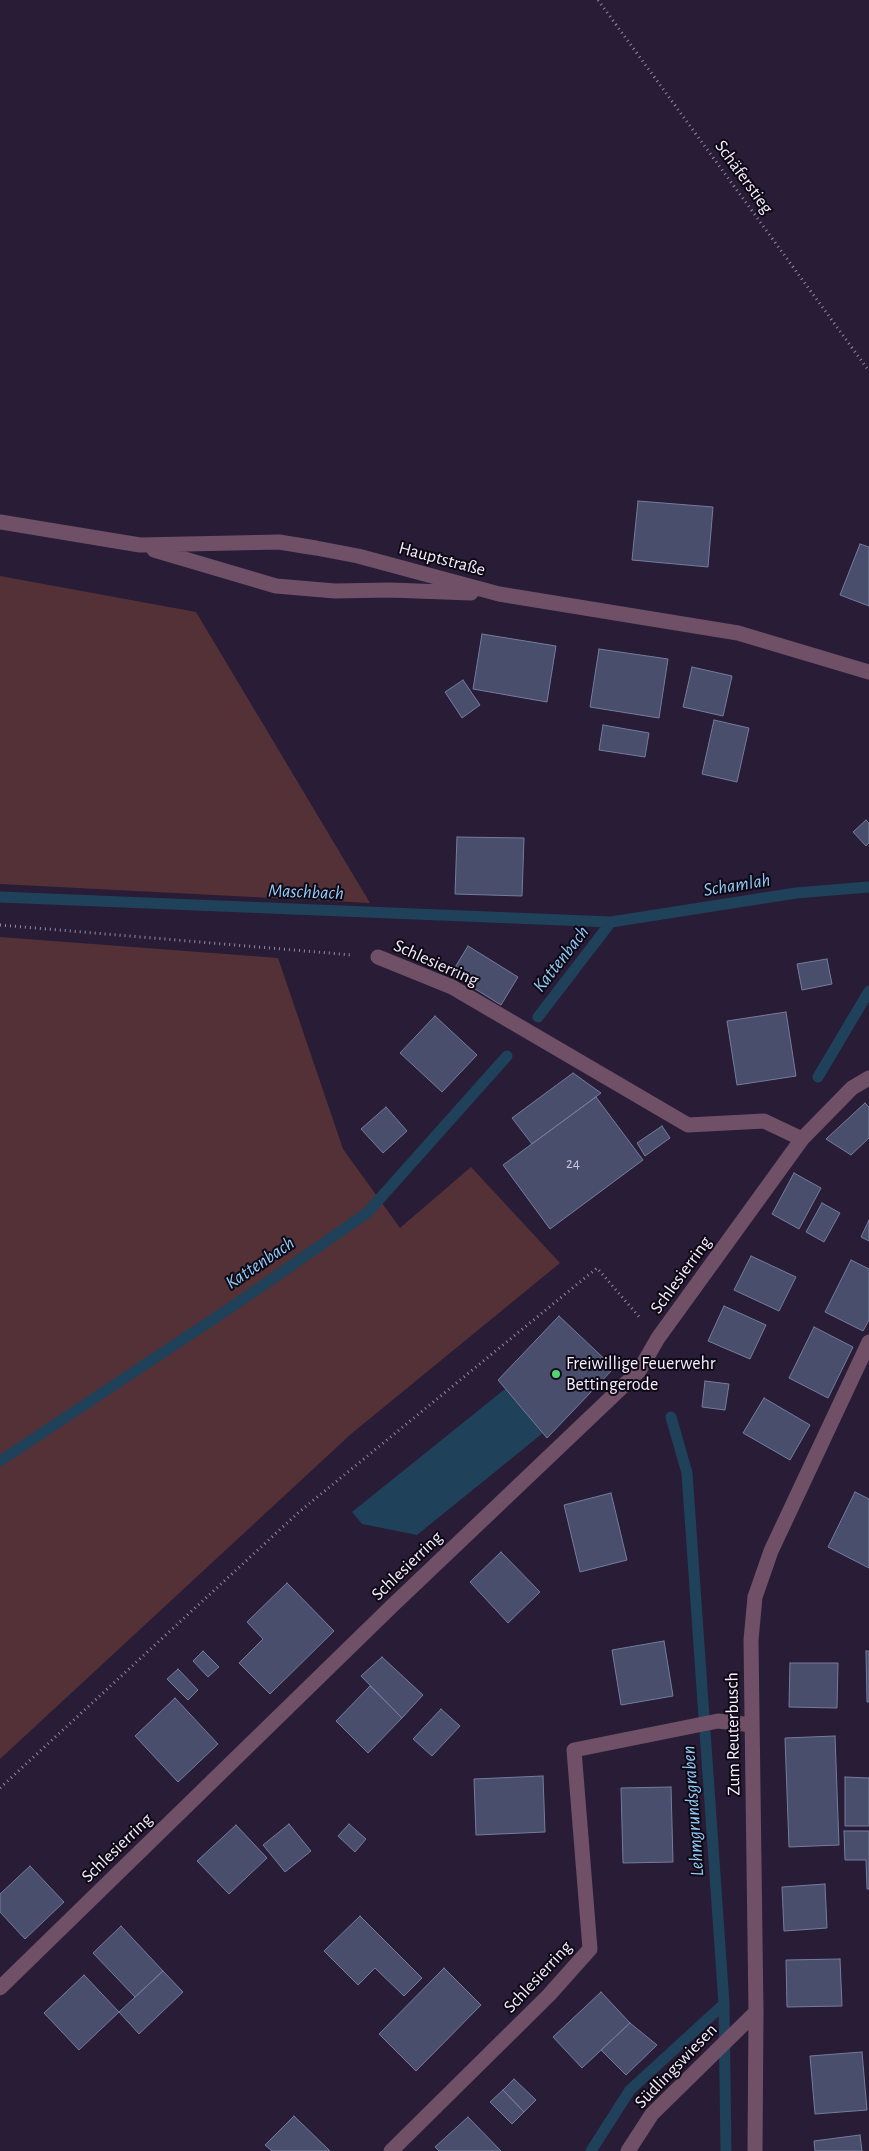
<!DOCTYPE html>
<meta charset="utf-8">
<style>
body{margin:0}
canvas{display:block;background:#281c36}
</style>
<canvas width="869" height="2151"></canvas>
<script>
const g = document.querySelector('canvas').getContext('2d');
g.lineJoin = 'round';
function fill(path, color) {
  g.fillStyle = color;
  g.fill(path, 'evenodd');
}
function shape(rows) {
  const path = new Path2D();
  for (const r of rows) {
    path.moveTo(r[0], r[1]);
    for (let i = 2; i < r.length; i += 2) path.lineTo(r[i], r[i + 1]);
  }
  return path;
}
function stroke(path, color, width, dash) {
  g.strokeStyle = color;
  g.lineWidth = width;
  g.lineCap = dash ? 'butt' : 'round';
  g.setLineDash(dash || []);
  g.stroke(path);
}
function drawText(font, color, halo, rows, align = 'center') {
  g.font = font + ' "Alegreya Sans",sans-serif';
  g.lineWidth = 4;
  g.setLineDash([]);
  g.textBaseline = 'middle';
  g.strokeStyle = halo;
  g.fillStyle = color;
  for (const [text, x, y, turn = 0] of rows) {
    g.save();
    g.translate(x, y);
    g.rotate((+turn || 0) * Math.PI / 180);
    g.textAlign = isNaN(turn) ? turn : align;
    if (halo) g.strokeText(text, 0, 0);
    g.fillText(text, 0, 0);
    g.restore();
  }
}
fill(shape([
 [0,576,196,612,370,903,0,884],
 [0,937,278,958,343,1149,400,1228,471,1167,560,1263,351,1434,0,1759]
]), '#543137');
fill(shape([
 [505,1389,543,1433,417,1535,362,1524,352,1512]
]), '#1f415a');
stroke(shape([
 [0,897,611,922,796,893,869,887],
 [538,1017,611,922],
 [818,1077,869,991],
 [671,1417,687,1473,724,2004,726,2151],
 [0,1461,236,1304,367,1213,507,1056],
 [591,2151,630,2090,724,2004]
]), '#1f415a', 11);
const building = shape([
 [638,501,713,507,708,567,632,560,638,501],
 [860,544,869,547,869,606,840,595,860,544],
 [482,634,556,646,547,702,473,689,482,634],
 [599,649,668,659,659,718,590,707,599,649],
 [692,667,732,676,723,716,683,707,692,667],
 [463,680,480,705,462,718,445,692,463,680],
 [714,720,749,728,737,782,702,774,714,720],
 [603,725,649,733,645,757,599,750,603,725],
 [866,820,869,823,869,843,866,846,853,832,866,820],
 [457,837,524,838,522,896,455,894,457,837],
 [468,946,518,977,501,1005,451,974,468,946],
 [827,959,832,984,802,990,797,964,827,959],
 [786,1012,796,1076,737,1085,727,1021,786,1012],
 [435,1016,477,1055,442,1092,400,1053,435,1016],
 [573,1073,601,1093,532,1144,512,1118,573,1073],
 [596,1097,643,1160,550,1229,503,1165,596,1097],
 [865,1103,869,1107,869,1138,851,1155,826,1139,865,1103],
 [386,1107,407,1131,383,1153,361,1129,386,1107],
 [662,1126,670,1138,645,1156,637,1143,662,1126],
 [794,1173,821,1188,799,1229,772,1214,794,1173],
 [822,1203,840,1213,824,1242,806,1232,822,1203],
 [869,1220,869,1241,861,1237,869,1220],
 [751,1256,796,1277,779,1311,734,1290,751,1256],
 [851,1260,869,1269,869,1320,863,1331,825,1312,851,1260],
 [724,1306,766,1325,750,1359,708,1341,724,1306],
 [559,1316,614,1368,547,1438,498,1380,559,1316],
 [814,1327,853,1347,828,1398,789,1378,814,1327],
 [705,1381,729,1384,725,1410,702,1407,705,1381],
 [764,1398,810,1425,790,1460,743,1433,764,1398],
 [855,1492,869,1499,869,1568,828,1547,855,1492],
 [611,1493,627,1560,580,1572,564,1505,611,1493],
 [501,1552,540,1592,508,1623,470,1582,501,1552],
 [287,1583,334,1631,270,1694,239,1663,263,1639,247,1622,287,1583],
 [664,1641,673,1696,621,1705,612,1650,664,1641],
 [203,1651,219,1667,208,1677,193,1661,203,1651],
 [866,1651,869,1651,869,1702,867,1702,866,1651],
 [382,1657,423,1695,402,1718,361,1676,382,1657],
 [790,1663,838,1663,837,1708,789,1707,790,1663],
 [178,1669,198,1690,188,1700,167,1679,178,1669],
 [370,1686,402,1718,368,1753,336,1721,370,1686],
 [175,1698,218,1744,178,1782,135,1736,175,1698],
 [441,1709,460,1726,432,1756,413,1739,441,1709],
 [835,1736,839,1845,789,1847,785,1738,835,1736],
 [543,1776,545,1832,476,1835,474,1779,543,1776],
 [845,1777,869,1778,869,1826,845,1826,845,1777],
 [671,1787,673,1862,623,1863,621,1788,671,1787],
 [289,1824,311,1851,285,1872,263,1845,289,1824],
 [349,1824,366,1839,355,1852,338,1836,349,1824],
 [236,1825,267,1858,229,1894,197,1861,236,1825],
 [844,1831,869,1831,869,1889,867,1889,866,1860,845,1860,844,1831],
 [30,1866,64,1902,25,1939,0,1912,0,1894,30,1866],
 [825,1884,827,1928,784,1931,782,1887,825,1884],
 [360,1916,422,1978,404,1996,375,1968,358,1985,324,1951,360,1916],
 [121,1926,163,1971,135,1997,93,1953,121,1926],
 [840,1959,842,2006,787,2007,786,1960,840,1959],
 [444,1968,481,2005,416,2071,379,2034,444,1968],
 [163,1971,183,1992,139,2034,119,2012,163,1971],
 [84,1975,119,2012,79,2050,44,2013,84,1975],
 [601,1992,630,2023,582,2068,553,2037,601,1992],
 [630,2023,657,2045,626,2075,601,2050,630,2023],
 [862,2052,867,2110,815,2114,810,2056,862,2052],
 [514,2079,536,2100,524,2112,503,2090,514,2079],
 [503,2090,524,2112,512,2124,490,2102,503,2090],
 [294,2116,330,2151,272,2151,265,2145,294,2116],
 [468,2117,501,2151,439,2151,435,2147,468,2117],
 [860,2135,862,2151,815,2151,814,2141,860,2135]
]);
fill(building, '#484e6b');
stroke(building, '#747c9c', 1);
stroke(shape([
 [598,0,869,371],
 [0,925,352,955],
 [0,1788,299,1512,597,1268,641,1319]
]), '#948ba0', 3, [1, 4]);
stroke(shape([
 [0,522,140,545,279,542,316,548,358,556,499,594,738,633,869,672],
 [154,550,276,586,335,591,390,590,471,593],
 [378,957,452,987,688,1125,764,1121,802,1139],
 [0,1988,392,1606,639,1371,658,1338,802,1139,852,1088,869,1078],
 [391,2151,549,1995,590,1949,574,1750,718,1721,752,1725],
 [628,2151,652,2114,756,2012],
 [755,2151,756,2012,751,1640,755,1597,771,1551,869,1342]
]), '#6f5067', 15);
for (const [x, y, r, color] of [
 [556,1374,5,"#4fd675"]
]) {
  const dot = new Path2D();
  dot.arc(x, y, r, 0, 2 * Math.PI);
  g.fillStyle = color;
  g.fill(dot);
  stroke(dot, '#0e0914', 2);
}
drawText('15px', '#cac6da', null, [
 ["24",573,1163]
]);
drawText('18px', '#f5eeff', '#0e0914', [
 ["Schäferstieg",744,177,54],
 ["Hauptstraße",442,559,15],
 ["Schlesierring",436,963,24],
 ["Schlesierring",681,1275,-54],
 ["Schlesierring",407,1566,-44],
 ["Zum Reuterbusch",733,1734,-91],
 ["Schlesierring",117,1848,-44],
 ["Schlesierring",538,1977,-47],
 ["Südlingswiesen",676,2066,-46]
]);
drawText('18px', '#f5eeff', '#0e0914', [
 ["Freiwillige Feuerwehr",566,1364],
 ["Bettingerode",566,1385]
], 'left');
drawText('italic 19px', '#91ccfa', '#0e0914', [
 ["Schamlah",737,885,-9],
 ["Maschbach",306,892,2],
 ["Kattenbach",561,959,-52],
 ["Kattenbach",260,1263,-34],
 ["Lehmgrundsgraben",693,1811,-94]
]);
</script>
